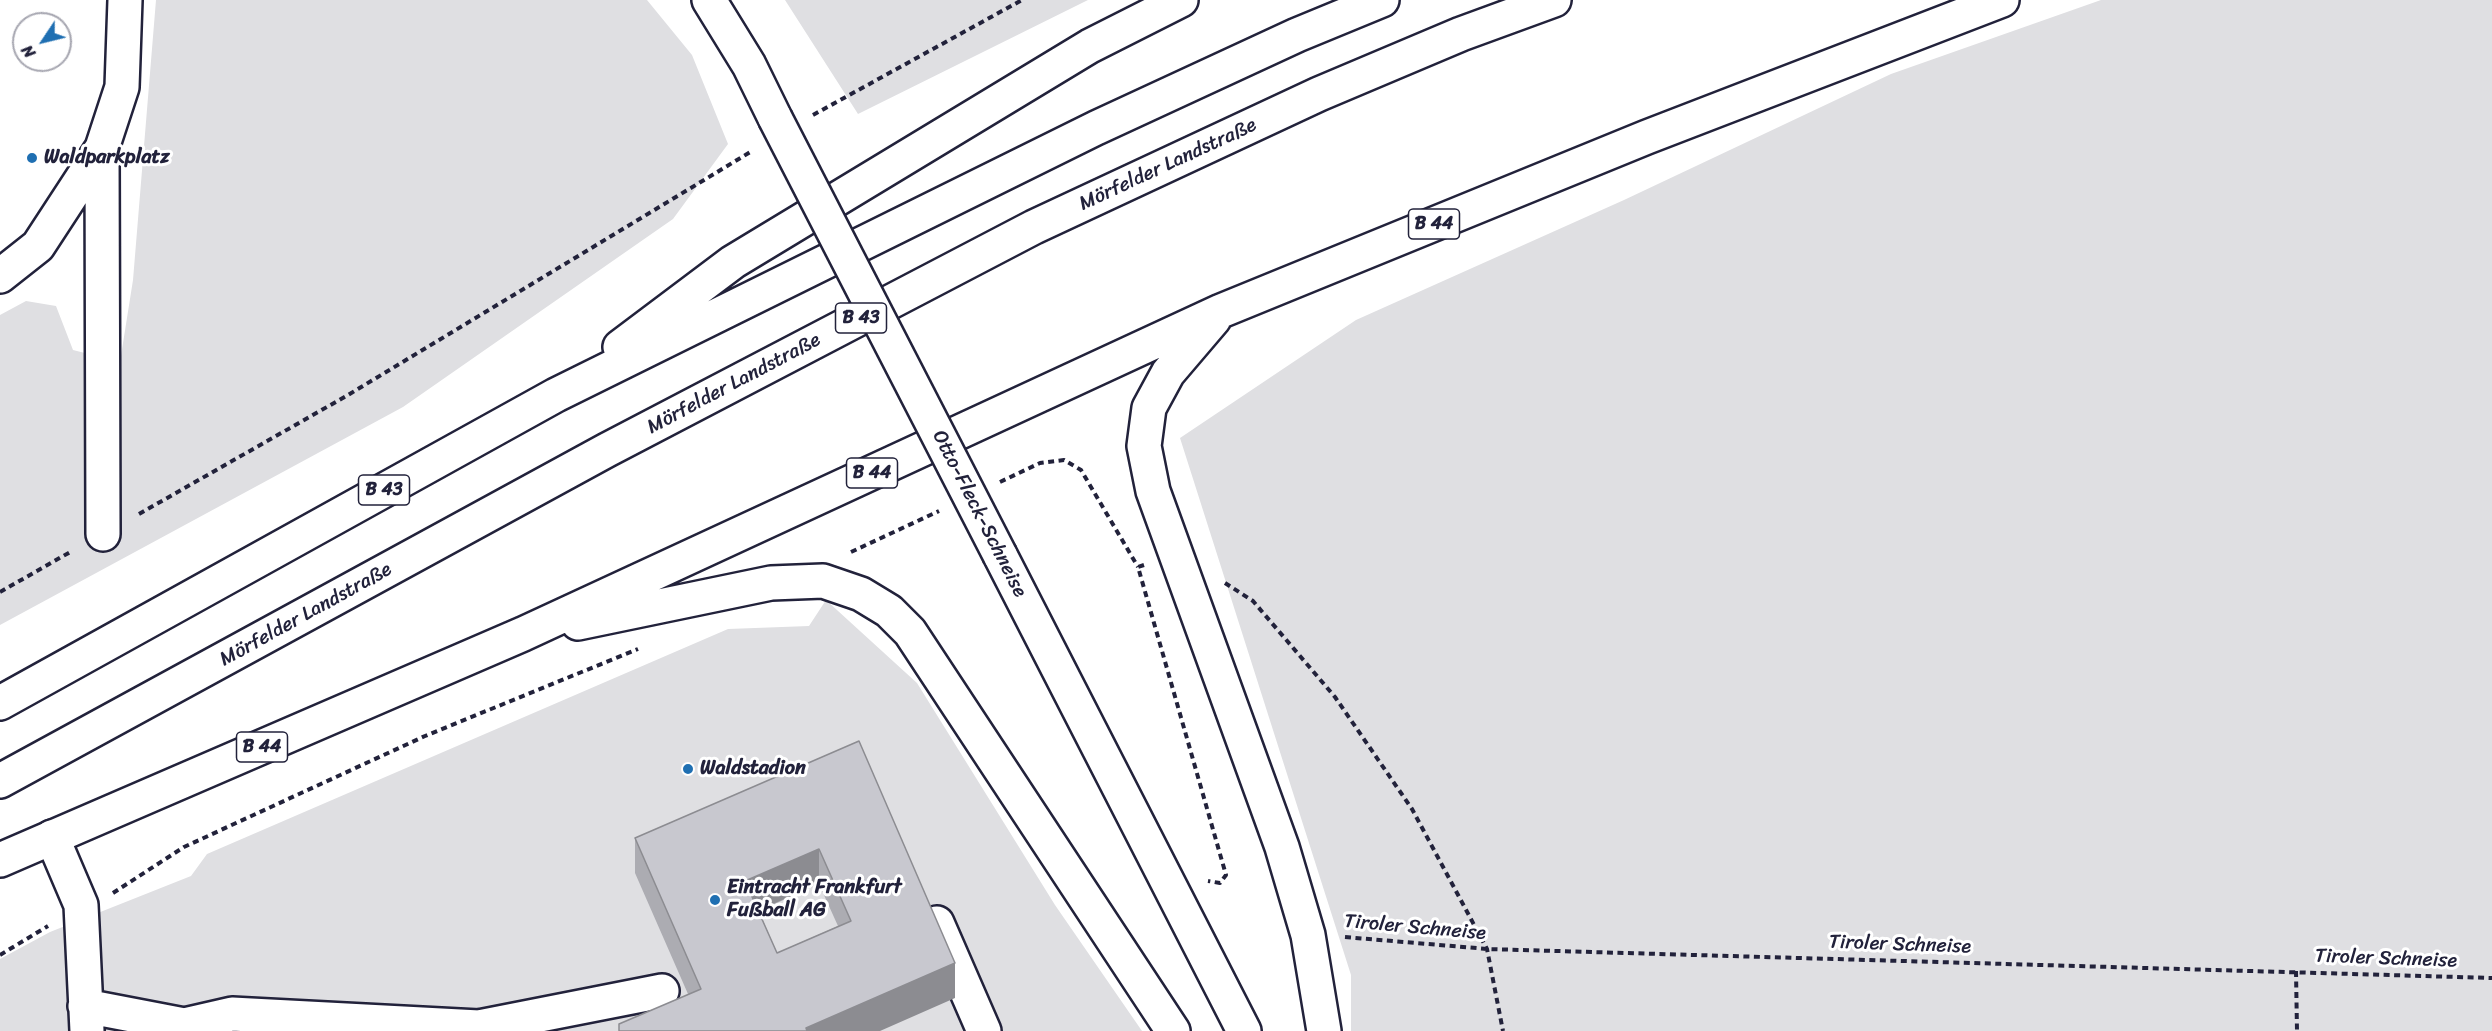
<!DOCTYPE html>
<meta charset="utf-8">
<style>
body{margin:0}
#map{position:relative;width:2492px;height:1031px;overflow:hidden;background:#fff;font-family:Sriracha,sans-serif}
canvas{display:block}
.north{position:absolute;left:12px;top:12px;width:60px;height:60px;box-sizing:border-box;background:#fff;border:2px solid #a7a7b1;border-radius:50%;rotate:235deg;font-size:16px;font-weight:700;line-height:24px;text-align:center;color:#22223b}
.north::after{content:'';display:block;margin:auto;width:21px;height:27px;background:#1f6fb2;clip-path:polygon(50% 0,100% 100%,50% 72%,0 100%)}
</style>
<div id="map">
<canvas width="2492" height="1031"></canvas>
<div class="north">N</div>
</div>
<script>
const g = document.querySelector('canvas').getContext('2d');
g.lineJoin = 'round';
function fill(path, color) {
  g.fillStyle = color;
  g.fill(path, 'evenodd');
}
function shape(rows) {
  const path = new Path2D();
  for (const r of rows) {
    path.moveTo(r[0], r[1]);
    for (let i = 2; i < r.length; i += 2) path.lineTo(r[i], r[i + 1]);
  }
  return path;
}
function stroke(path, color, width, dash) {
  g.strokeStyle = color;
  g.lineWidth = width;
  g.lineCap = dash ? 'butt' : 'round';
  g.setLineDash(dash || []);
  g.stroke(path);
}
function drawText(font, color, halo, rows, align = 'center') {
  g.font = font + ' Sriracha,sans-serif';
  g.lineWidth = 6;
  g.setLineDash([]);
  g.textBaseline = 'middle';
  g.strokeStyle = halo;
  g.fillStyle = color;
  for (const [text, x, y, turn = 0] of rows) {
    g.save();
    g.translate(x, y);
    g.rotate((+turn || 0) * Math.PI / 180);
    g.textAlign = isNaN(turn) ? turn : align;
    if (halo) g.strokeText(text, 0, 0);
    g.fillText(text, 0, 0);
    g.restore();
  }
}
fill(shape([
 [156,0,647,0,692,55,728,144,673,219,403,407,0,625,0,315,26,301,56,306,73,350,120,362,133,280],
 [785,0,1088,0,858,114],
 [2101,0,2492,0,2492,1031,1351,1031,1351,975,1180,438,1356,320,1624,200,1891,74],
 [826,600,917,683,1055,905,1142,1031,0,1031,0,959,50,932,191,876,207,854,728,629,809,626]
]), '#dfdfe2');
const minor = shape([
 [709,0,749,65,775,118],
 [102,148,103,534],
 [0,276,38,246,102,148,122,87,125,0],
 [1000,555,1244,1031],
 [52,837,81,905,87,1031],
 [937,923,984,1031],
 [85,1006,184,1025,232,1014,479,1027,662,991]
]);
const highway = shape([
 [1214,319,1168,373,1149,408,1144,446,1153,491,1282,847,1308,935,1324,1031],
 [620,347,733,262,1090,46,1181,0],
 [578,623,771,583,823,581,861,594,889,611,910,632,1173,1031],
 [0,703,556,395,1096,128,1297,35,1382,0],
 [0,781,607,450,1034,227,1319,94,1461,34,1554,0],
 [0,860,523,634,1221,311,1647,137,2002,0]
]);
stroke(minor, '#22223b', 38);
stroke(highway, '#22223b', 38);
stroke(shape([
 [813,115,1022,0],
 [1000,482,1040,463,1064,460,1081,470,1138,567],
 [139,514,348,395,752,151],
 [851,552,939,511],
 [1144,565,1138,567,1226,875,1220,883,1208,881],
 [1225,583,1253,601,1335,697,1412,809,1487,949,1503,1031],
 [0,592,72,551],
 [113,893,184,847,425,736,638,649],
 [1345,937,1487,949,2492,978],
 [0,955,48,926],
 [2296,971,2297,1031]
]), '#22223b', 4, [6, 4.5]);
stroke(minor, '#fff', 33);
stroke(highway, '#fff', 33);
const minorBridge = shape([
 [775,118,1000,555]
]);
stroke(minorBridge, '#22223b', 38, []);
stroke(minorBridge, '#fff', 33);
fill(shape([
 [859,741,955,998,688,994,635,873,635,838],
 [819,884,838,926,777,953,759,911]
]), '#acacb2');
fill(shape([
 [819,849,819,884,745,916,745,881],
 [955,963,955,998,880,1031,806,1031,806,1028]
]), '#8c8c91');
const building = shape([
 [859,741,955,963,806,1028,807,1031,619,1031,619,1024,701,989,635,838,859,741],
 [819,849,851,921,777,953,745,881,819,849]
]);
fill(building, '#c8c8cf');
stroke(building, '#8c8c91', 1.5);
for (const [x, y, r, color] of [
 [32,158,6,"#1f6fb2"],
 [688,769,6,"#1f6fb2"],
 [715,900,6,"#1f6fb2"]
]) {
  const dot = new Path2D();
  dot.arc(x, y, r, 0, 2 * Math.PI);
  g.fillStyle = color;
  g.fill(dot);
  stroke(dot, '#fff', 2);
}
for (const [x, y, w] of [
 [1434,224,51],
 [861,318,51],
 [872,473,51],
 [384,490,51],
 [262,747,51]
]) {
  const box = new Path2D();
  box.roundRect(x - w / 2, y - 15, w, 30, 4.5);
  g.fillStyle = '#fff';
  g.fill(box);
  stroke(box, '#22223b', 1.5);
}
drawText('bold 18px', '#22223b', null, [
 ["B 44",1434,224],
 ["B 43",861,318],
 ["B 44",872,473],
 ["B 43",384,490],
 ["B 44",262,747]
]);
drawText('bold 20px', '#22223b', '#fff', [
 ["Waldparkplatz",44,158],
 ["Waldstadion",700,769],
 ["Eintracht Frankfurt",727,888],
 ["Fußball AG",727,911]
], 'left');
drawText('20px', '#22223b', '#fff', [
 ["Mörfelder Landstraße",1168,165,-25],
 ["Mörfelder Landstraße",734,384,-28],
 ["Otto-Fleck-Schneise",979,514,63],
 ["Mörfelder Landstraße",306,615,-29],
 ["Tiroler Schneise",1415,928,5],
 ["Tiroler Schneise",1900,945,2],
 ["Tiroler Schneise",2386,959,2]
]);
</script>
